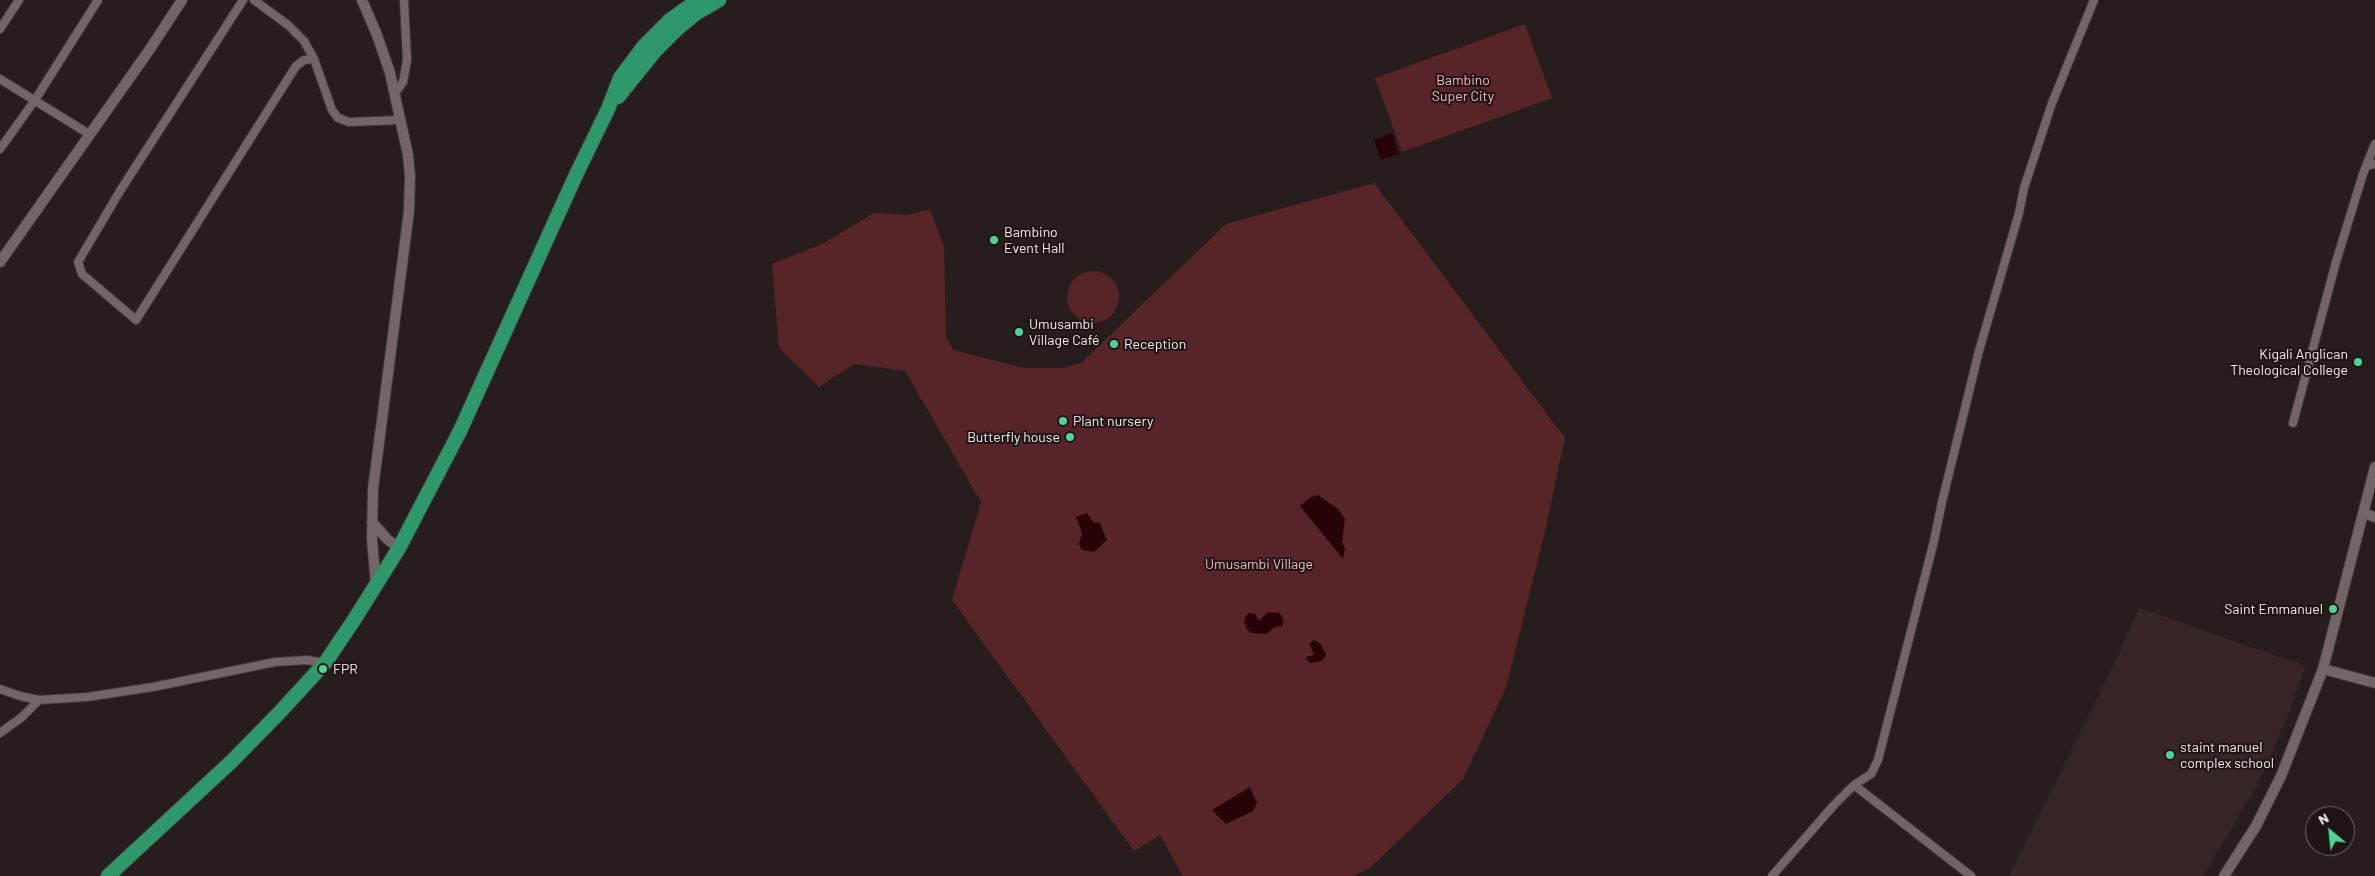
<!DOCTYPE html>
<meta charset="utf-8">
<style>
body{margin:0}
#map{position:relative;width:2375px;height:876px;overflow:hidden;background:#281d1d;font-family:Barlow,sans-serif}
canvas{display:block}
.north{position:absolute;left:2305px;top:806px;width:50px;height:50px;box-sizing:border-box;background:#1e1414;border:1px solid #746a6a;border-radius:50%;rotate:332deg;font-size:14px;font-weight:700;line-height:20px;text-align:center;color:#f4ecec}
.north::after{content:'';display:block;margin:auto;width:18px;height:22px;background:#4ed399;clip-path:polygon(50% 0,100% 100%,50% 72%,0 100%)}
</style>
<div id="map">
<canvas width="2375" height="876"></canvas>
<div class="north">N</div>
</div>
<script>
const g = document.querySelector('canvas').getContext('2d');
g.lineJoin = 'round';
function fill(path, color) {
  g.fillStyle = color;
  g.fill(path, 'evenodd');
}
function shape(rows) {
  const path = new Path2D();
  for (const r of rows) {
    if (r.length === 3) {
      path.moveTo(r[0] + r[2], r[1]);
      path.arc(r[0], r[1], r[2], 0, 2 * Math.PI);
      continue;
    }
    path.moveTo(r[0], r[1]);
    for (let i = 2; i < r.length; i += 2) path.lineTo(r[i], r[i + 1]);
  }
  return path;
}
function stroke(path, color, width, dash) {
  g.strokeStyle = color;
  g.lineWidth = width;
  g.lineCap = dash ? 'butt' : 'round';
  g.setLineDash(dash || []);
  g.stroke(path);
}
function drawText(font, color, halo, rows, align = 'center') {
  g.font = font + ' Barlow,sans-serif';
  g.lineWidth = 4;
  g.setLineDash([]);
  g.textBaseline = 'middle';
  g.strokeStyle = halo;
  g.fillStyle = color;
  for (const [text, x, y, turn = 0] of rows) {
    g.save();
    g.translate(x, y);
    g.rotate((+turn || 0) * Math.PI / 180);
    g.textAlign = isNaN(turn) ? turn : align;
    if (halo) g.strokeText(text, 0, 0);
    g.fillText(text, 0, 0);
    g.restore();
  }
}
fill(shape([
 [2139,608,2300,664,2305,669,2284,725,2257,785,2203,876,2009,876,2109,675]
]), '#382626');
fill(shape([
 [1525,24,1552,98,1402,152,1375,78],
 [1374,183,1565,438,1546,527,1506,688,1463,779,1370,868,1353,876,1183,876,1160,835,1134,851,952,600,981,502,905,371,854,364,819,387,779,348,772,264,824,243,874,213,908,215,930,209,944,247,946,336,953,350,1024,368,1063,368,1081,363,1226,224],
 [1093,297,26]
]), '#572427');
fill(shape([
 [1392,133,1399,154,1381,160,1374,140],
 [1318,495,1338,509,1345,519,1342,542,1345,548,1343,559,1300,506,1311,497],
 [1087,513,1094,523,1099,522,1107,540,1094,552,1082,550,1079,544,1082,533,1076,517],
 [1268,612,1280,613,1284,621,1282,626,1275,627,1266,634,1252,633,1247,630,1244,621,1246,616,1249,613,1255,614,1259,621],
 [1314,640,1321,644,1326,655,1322,661,1310,663,1308,661,1306,657,1314,655,1309,644],
 [1250,787,1257,803,1253,811,1226,824,1212,810]
]), '#270206');
const street = shape([
 [243,0,120,191,78,262,82,274,136,320,296,66,304,60,314,59],
 [254,0,288,25,304,41,314,59,332,110,338,118,349,122,401,120],
 [0,29,19,0],
 [0,79,89,134],
 [395,93,403,82,407,60,404,0],
 [0,149,35,100,98,0],
 [2366,166,2375,144],
 [2293,423,2336,262,2362,177,2366,166,2375,164],
 [0,689,20,696,39,700,87,697,153,687,275,662,307,660,325,663],
 [0,733,22,717,39,700],
 [1854,785,1971,876],
 [1772,876,1834,805,1854,785,1871,774,1878,760,1934,541,1942,502,1979,351,2019,213,2024,188,2052,103,2094,0]
]);
const secondary = shape([
 [362,0,377,35,390,73,408,155,410,176,409,211,373,489,372,540,376,584],
 [0,262,150,49,182,0],
 [2363,513,2375,517],
 [372,522,387,539,399,548],
 [2323,669,2375,683],
 [2224,876,2256,826,2281,776,2323,669,2375,467]
]);
const highway = shape([
 [618,97,655,51,677,29,695,14,719,0],
 [108,876,232,761,279,713,325,663,354,620,399,548,460,431,575,177,608,109,620,78,644,46,670,20,698,0]
]);
stroke(street, '#433939', 10);
stroke(secondary, '#433939', 12);
stroke(highway, '#433939', 16);
stroke(street, '#736565', 8);
stroke(secondary, '#736565', 10);
stroke(highway, '#2e986c', 14);
for (const [x, y, r, color] of [
 [994,240,5,"#4ed399"],
 [1019,332,5,"#4ed399"],
 [1114,344,5,"#4ed399"],
 [2358,362,5,"#4ed399"],
 [1063,421,5,"#4ed399"],
 [1070,437,5,"#4ed399"],
 [2333,609,5,"#4ed399"],
 [323,669,5,"#4ed399"],
 [2170,755,5,"#4ed399"]
]) {
  const dot = new Path2D();
  dot.arc(x, y, r, 0, 2 * Math.PI);
  g.fillStyle = color;
  g.fill(dot);
  stroke(dot, '#1e1414', 2);
}
drawText('14px', '#fdb7b7', '#1e1414', [
 ["Bambino",1463,80],
 ["Super City",1463,96],
 ["Umusambi Village",1259,564]
]);
drawText('14px', '#f4ecec', '#1e1414', [
 ["Bambino",1004,232],
 ["Event Hall",1004,248],
 ["Umusambi",1029,324],
 ["Village Café",1029,340],
 ["Reception",1124,344],
 ["Kigali Anglican",2348,354,"right"],
 ["Theological College",2348,370,"right"],
 ["Plant nursery",1073,421],
 ["Butterfly house",1060,437,"right"],
 ["Saint Emmanuel",2323,609,"right"],
 ["FPR",333,669],
 ["staint manuel",2180,747],
 ["complex school",2180,763]
], 'left');
</script>
